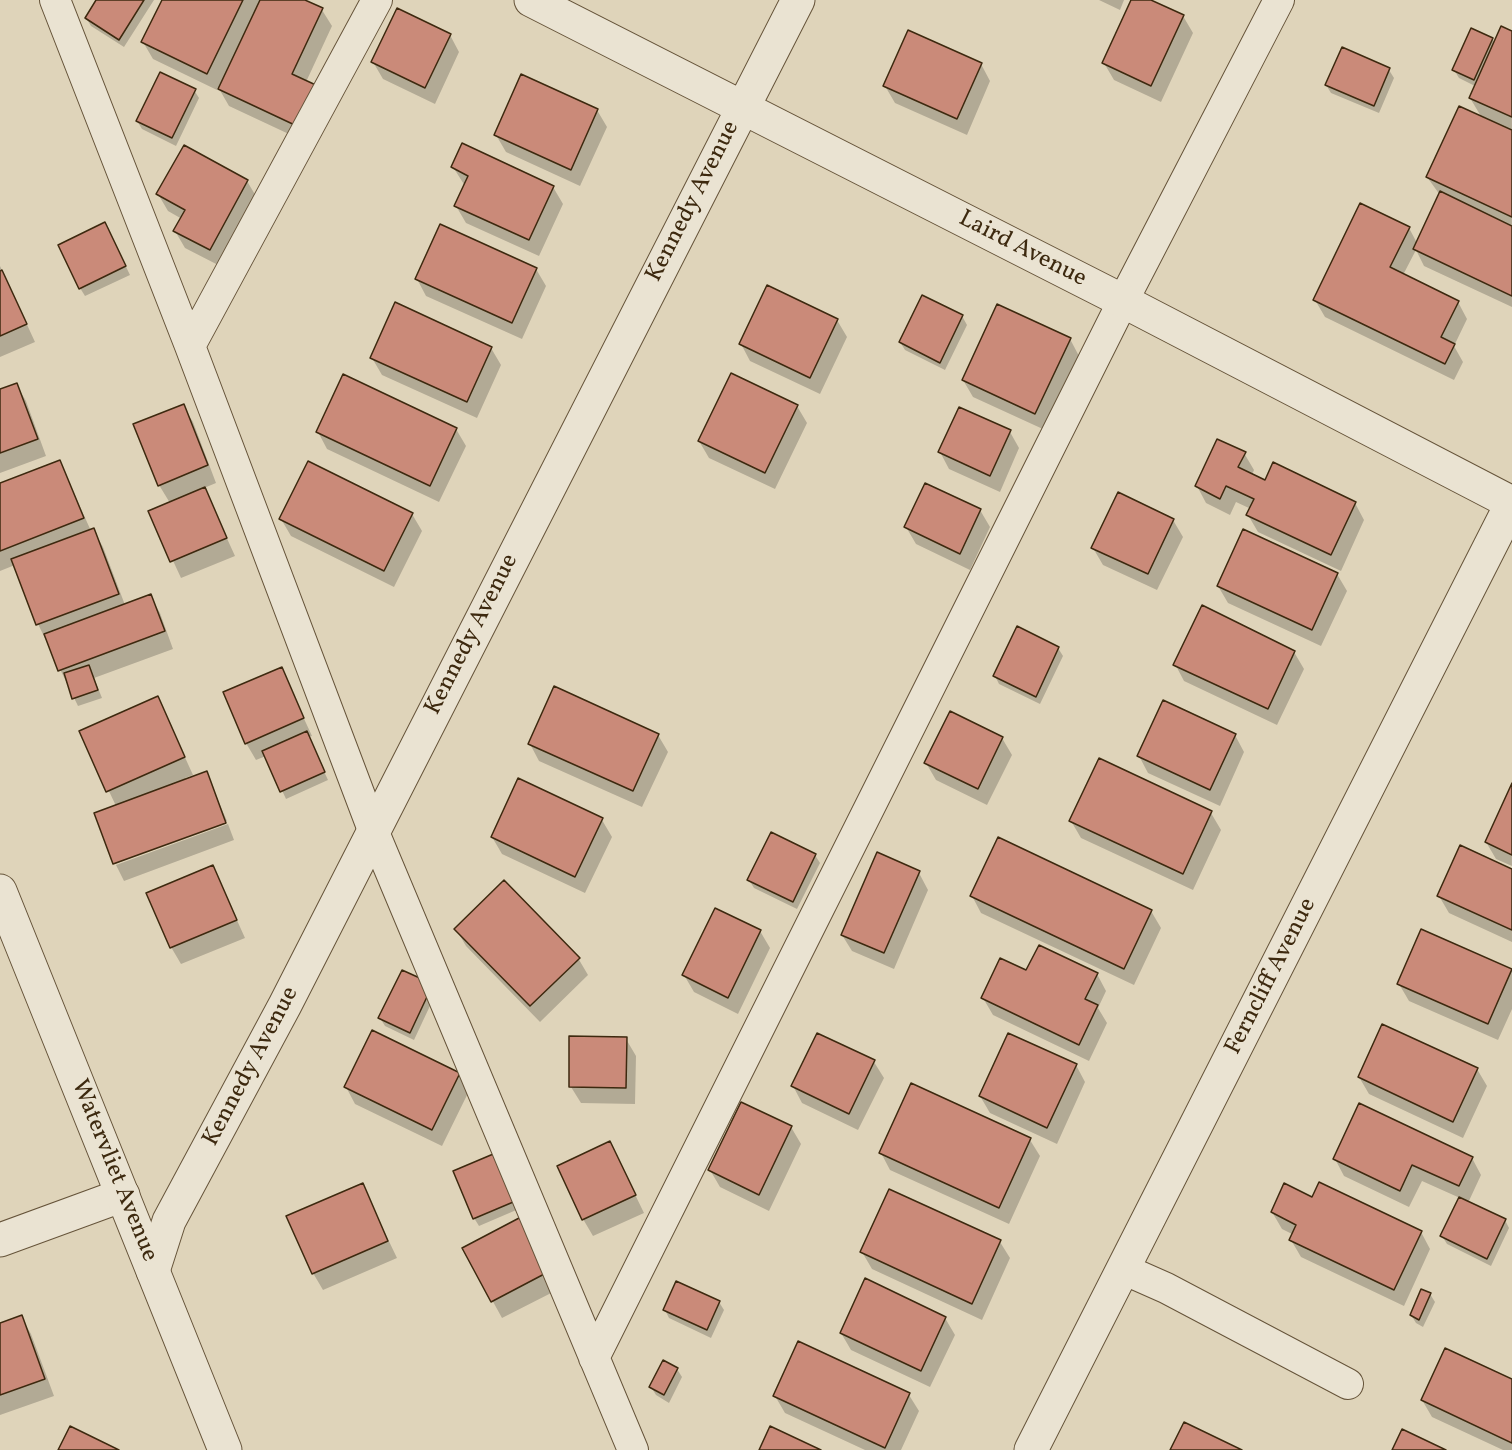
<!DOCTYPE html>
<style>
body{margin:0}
canvas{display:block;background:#dfd4ba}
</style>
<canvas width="1512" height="1450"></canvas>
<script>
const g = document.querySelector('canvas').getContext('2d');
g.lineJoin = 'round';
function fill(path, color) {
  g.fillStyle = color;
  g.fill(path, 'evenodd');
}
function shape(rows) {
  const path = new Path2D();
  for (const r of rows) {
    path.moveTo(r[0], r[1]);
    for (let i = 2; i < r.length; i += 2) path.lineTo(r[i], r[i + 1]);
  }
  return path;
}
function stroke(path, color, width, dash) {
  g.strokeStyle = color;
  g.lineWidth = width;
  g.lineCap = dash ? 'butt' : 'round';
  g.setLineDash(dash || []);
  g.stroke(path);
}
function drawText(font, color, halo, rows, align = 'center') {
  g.font = font + ' Vollkorn,serif';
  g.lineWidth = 5;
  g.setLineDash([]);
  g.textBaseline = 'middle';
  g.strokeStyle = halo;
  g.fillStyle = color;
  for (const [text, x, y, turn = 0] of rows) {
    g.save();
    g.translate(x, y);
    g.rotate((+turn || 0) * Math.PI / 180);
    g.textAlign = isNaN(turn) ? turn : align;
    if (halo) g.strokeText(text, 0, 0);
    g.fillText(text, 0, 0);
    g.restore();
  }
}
fill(shape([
 [98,0,154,0,124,47,91,26,86,18],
 [163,0,302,0,322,10,332,26,306,82,308,143,229,106,218,87,217,90,153,59,143,42],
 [1099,0,1124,0,1120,10],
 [1133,0,1148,0,1183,16,1193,33,1161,102,1114,80,1104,63],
 [1512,32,1512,307,1424,266,1416,250,1403,275,1458,302,1467,319,1454,346,1463,362,1454,380,1325,317,1315,300,1409,228,1417,243,1440,195,1427,177,1482,118,1470,98,1475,86,1459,78,1454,70,1492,39,1495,43],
 [450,35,459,52,435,104,383,79,373,62],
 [981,64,990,81,967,135,895,103,885,86],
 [1389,70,1394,78,1379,113,1331,93,1326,85],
 [194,90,199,98,176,146,142,129,137,121],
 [597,110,607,127,580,186,506,152,496,135],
 [453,167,553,187,563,204,539,256,466,223,456,206,465,186],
 [247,181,257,198,220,266,185,248,175,231,182,219,168,211,158,194],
 [109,232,130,275,85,296,80,288],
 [0,266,35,342,0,357],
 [536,269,546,286,522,339,426,296,417,279],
 [962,316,967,325,945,370,905,350,900,342],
 [837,320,847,337,820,394,750,361,741,344],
 [1070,339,1079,356,1045,430,973,397,963,380],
 [491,348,501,365,477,418,382,375,372,358],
 [16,384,26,401,46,456,0,473,0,390],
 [183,406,193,422,216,483,204,488,235,556,181,578,150,511,170,503,159,485],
 [797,406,807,423,775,489,709,458,699,441],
 [456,429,466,446,439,502,327,449,318,432],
 [1010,432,1019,448,1000,492,949,469,940,452],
 [1244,453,1254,470,1252,475,1266,482,1355,503,1364,520,1341,571,1258,532,1248,515,1251,509,1236,502,1230,515,1206,503,1197,486],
 [60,462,91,531,93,530,103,547,125,605,150,596,160,613,173,649,94,678,102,698,78,706,38,624,15,565,0,571,0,485],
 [980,510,990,527,970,570,916,544,906,527],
 [412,514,422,531,394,587,291,536,281,519],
 [1173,520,1183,537,1157,590,1103,565,1093,548],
 [1337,574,1347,591,1321,646,1228,603,1218,586],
 [1058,648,1063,656,1040,704,999,684,995,676],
 [1294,652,1304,669,1277,725,1184,681,1175,664],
 [281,669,312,736,308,737,328,780,286,799,266,756,256,760,246,743],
 [158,698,193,775,185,778,186,780,206,773,227,821,115,864,96,814,116,806,81,732],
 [658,735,668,752,642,807,539,761,530,744],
 [1235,735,1244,752,1220,806,1148,773,1139,756],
 [1002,738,1012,755,987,805,936,780,926,763],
 [1100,760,1211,813,1221,830,1193,890,1081,838,1071,821],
 [1512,787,1512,866,1496,859,1486,842],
 [602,820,612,837,585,893,502,854,492,837],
 [228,824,234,840,124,881,116,865],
 [815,855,820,863,797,909,754,888,749,880],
 [213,867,245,938,181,964,171,947],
 [1512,870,1512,942,1449,913,1439,896],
 [919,873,928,890,894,969,852,951,842,935],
 [972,896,1151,911,1161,928,1134,985,981,913],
 [456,929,578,958,588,975,540,1022,466,946],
 [760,931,770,948,738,1014,694,992,684,975],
 [1422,931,1512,971,1512,1009,1498,1040,1409,1001,1399,984],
 [1027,972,1097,974,1106,991,1098,1008,1107,1023,1089,1061,993,1015,983,998],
 [436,993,414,1040,385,1026,380,1018],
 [626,1039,636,1056,635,1104,581,1103,571,1087],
 [874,1062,884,1078,858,1130,802,1103,793,1086],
 [1076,1065,1085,1082,1057,1144,990,1113,980,1096],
 [1477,1069,1487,1086,1463,1138,1369,1094,1359,1077],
 [459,1074,469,1091,442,1146,355,1104,346,1087],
 [791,1127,801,1144,769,1211,720,1187,710,1170],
 [1030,1140,1040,1156,1009,1224,890,1170,881,1153],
 [610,1143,644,1213,593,1236,583,1219],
 [497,1153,521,1208,479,1226,474,1218],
 [1472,1158,1481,1175,1468,1203,1505,1220,1509,1228,1491,1266,1447,1244,1442,1236,1460,1198,1422,1181,1409,1207,1344,1176,1335,1159],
 [362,1185,397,1258,323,1290,313,1273],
 [1313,1199,1421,1232,1430,1249,1404,1306,1301,1257,1291,1240,1294,1235,1282,1229,1272,1212],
 [521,1219,559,1289,502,1318,464,1249],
 [1000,1242,1010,1258,982,1320,872,1269,862,1252],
 [1430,1294,1435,1302,1423,1327,1416,1323,1411,1315],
 [719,1302,724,1310,711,1338,669,1318,665,1310],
 [21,1317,31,1334,54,1396,0,1415,0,1325],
 [945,1318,955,1335,930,1387,851,1350,841,1333],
 [677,1369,682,1377,669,1403,656,1395,651,1387],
 [1512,1380,1512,1450,1503,1450,1432,1417,1422,1400],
 [909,1395,919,1411,901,1450,865,1450,785,1413,775,1396]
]), '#0003');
const building = shape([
 [96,0,144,0,119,40,85,18,96,0],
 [162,0,243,0,207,74,141,42,162,0],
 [260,0,305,0,323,8,292,74,318,86,299,127,218,89,260,0],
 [1131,0,1151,0,1184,15,1151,86,1102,63,1131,0],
 [397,8,451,34,425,88,371,62,397,8],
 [1501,26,1512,31,1512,117,1469,98,1501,26],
 [1471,28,1493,38,1474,80,1452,70,1471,28],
 [908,30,982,63,957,119,883,86,908,30],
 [1342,47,1390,68,1374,106,1325,85,1342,47],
 [160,72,196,89,172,138,136,121,160,72],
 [521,74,598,109,571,170,494,135,521,74],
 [1459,106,1512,130,1512,217,1426,177,1459,106],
 [462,143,554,186,529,240,454,206,468,176,451,167,462,143],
 [184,145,248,180,210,250,173,231,185,210,156,194,184,145],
 [1440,191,1512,226,1512,296,1413,249,1440,191],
 [1360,203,1410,227,1390,267,1459,301,1441,337,1455,344,1445,364,1313,300,1360,203],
 [105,222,126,266,79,289,58,245,105,222],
 [440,224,537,268,512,323,415,279,440,224],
 [2,270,27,324,0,336,0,271,2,270],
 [767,285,838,319,810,378,739,344,767,285],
 [922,295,963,315,940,363,899,342,922,295],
 [395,302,492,347,467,402,370,358,395,302],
 [997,304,1071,338,1035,414,962,380,997,304],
 [731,373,798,405,765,473,698,441,731,373],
 [343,374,457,428,430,486,316,432,343,374],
 [17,383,38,439,0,453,0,389,17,383],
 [184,404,208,465,158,486,133,424,184,404],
 [959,407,1011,430,990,476,938,452,959,407],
 [1217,439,1246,452,1238,467,1265,480,1273,462,1356,502,1331,555,1246,515,1254,499,1226,486,1220,499,1195,486,1217,439],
 [60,460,84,518,0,551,0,483,60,460],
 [308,461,413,513,384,571,279,519,308,461],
 [925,483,981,509,960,554,904,527,925,483],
 [205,487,227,538,170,562,148,511,205,487],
 [1118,492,1174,519,1148,574,1091,548,1118,492],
 [94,528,119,594,36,625,11,559,94,528],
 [1243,529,1338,573,1312,630,1217,586,1243,529],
 [151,594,165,631,58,671,44,634,151,594],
 [1202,605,1295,651,1268,709,1173,665,1202,605],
 [1017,626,1059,647,1036,697,993,676,1017,626],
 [89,665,98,690,72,699,64,673,89,665],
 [282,667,304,718,245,744,223,692,282,667],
 [554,686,659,734,633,791,528,744,554,686],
 [158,696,185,757,106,792,79,731,158,696],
 [1163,700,1236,734,1210,790,1137,756,1163,700],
 [950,711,1003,737,978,789,924,763,950,711],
 [307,731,325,772,280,792,262,751,307,731],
 [1099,758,1212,811,1183,874,1069,821,1099,758],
 [207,771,226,823,113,864,94,813,207,771],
 [518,778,603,818,575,877,491,837,518,778],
 [1512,783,1512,855,1485,842,1512,783],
 [771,832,816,854,793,902,747,880,771,832],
 [998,837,1152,910,1124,969,970,896,998,837],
 [1460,845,1512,869,1512,930,1437,896,1460,845],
 [877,852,920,871,884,953,841,935,877,852],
 [213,865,237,920,170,948,146,893,213,865],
 [504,880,580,958,530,1006,454,929,504,880],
 [715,908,761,930,728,998,682,975,715,908],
 [1421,929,1512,969,1488,1024,1397,984,1421,929],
 [1039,945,1098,973,1085,999,1098,1005,1079,1045,981,998,1000,958,1026,970,1039,945],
 [402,970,433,984,410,1033,378,1018,402,970],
 [1382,1024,1478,1068,1453,1122,1358,1077,1382,1024],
 [372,1030,460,1073,432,1130,344,1087,372,1030],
 [817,1033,875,1060,849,1114,791,1086,817,1033],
 [1008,1033,1077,1064,1047,1128,979,1096,1008,1033],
 [569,1036,627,1037,626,1088,569,1087,569,1036],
 [911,1083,1031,1138,999,1208,879,1153,911,1083],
 [741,1102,792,1126,759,1195,708,1170,741,1102],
 [1359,1103,1473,1157,1459,1186,1412,1165,1400,1191,1333,1159,1359,1103],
 [610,1141,636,1195,582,1220,557,1166,610,1141],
 [498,1152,518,1200,473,1219,453,1171,498,1152],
 [1319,1182,1422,1231,1394,1290,1289,1240,1296,1225,1271,1212,1284,1183,1312,1197,1319,1182],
 [363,1183,388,1241,312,1274,286,1216,363,1183],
 [889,1189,1001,1240,972,1304,860,1252,889,1189],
 [1459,1197,1506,1219,1487,1259,1440,1236,1459,1197],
 [521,1217,550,1271,491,1302,462,1248,521,1217],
 [865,1278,946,1317,921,1371,840,1333,865,1278],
 [676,1281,720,1301,707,1330,663,1310,676,1281],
 [1421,1289,1431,1293,1419,1320,1410,1315,1421,1289],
 [22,1315,45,1379,0,1395,0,1323,22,1315],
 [798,1341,910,1393,885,1448,773,1396,798,1341],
 [1445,1348,1512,1379,1512,1443,1421,1400,1445,1348],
 [663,1360,678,1368,664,1395,649,1387,663,1360],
 [1184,1422,1242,1450,1170,1450,1184,1422],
 [70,1426,119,1450,58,1450,70,1426],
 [770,1426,821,1450,759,1450,770,1426],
 [1402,1429,1446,1450,1392,1450,1402,1429]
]);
fill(building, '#ca8a79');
stroke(building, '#3d290f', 1.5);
const service = shape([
 [55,0,190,346,373,830,633,1450],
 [190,346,377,0],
 [1123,1269,1166,1288,1348,1384],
 [594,1358,1123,301,1279,0]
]);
const minor = shape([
 [531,0,1123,301,1512,503],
 [0,1240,123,1195],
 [153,1271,169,1221,285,1005,798,0],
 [1031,1450,1512,503]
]);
const tertiary = shape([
 [0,891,225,1450]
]);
stroke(service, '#66543a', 32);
stroke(minor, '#66543a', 35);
stroke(tertiary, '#66543a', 35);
stroke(service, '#eae3d2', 30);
stroke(minor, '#eae3d2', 33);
stroke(tertiary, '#eae3d2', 33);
drawText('24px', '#3d290f', '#eae3d2', [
 ["Kennedy Avenue",694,202,-63],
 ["Laird Avenue",1022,250,27],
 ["Kennedy Avenue",473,635,-63],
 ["Ferncliff Avenue",1272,977,-63],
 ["Kennedy Avenue",252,1067,-62],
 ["Watervliet Avenue",113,1171,68]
]);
</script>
